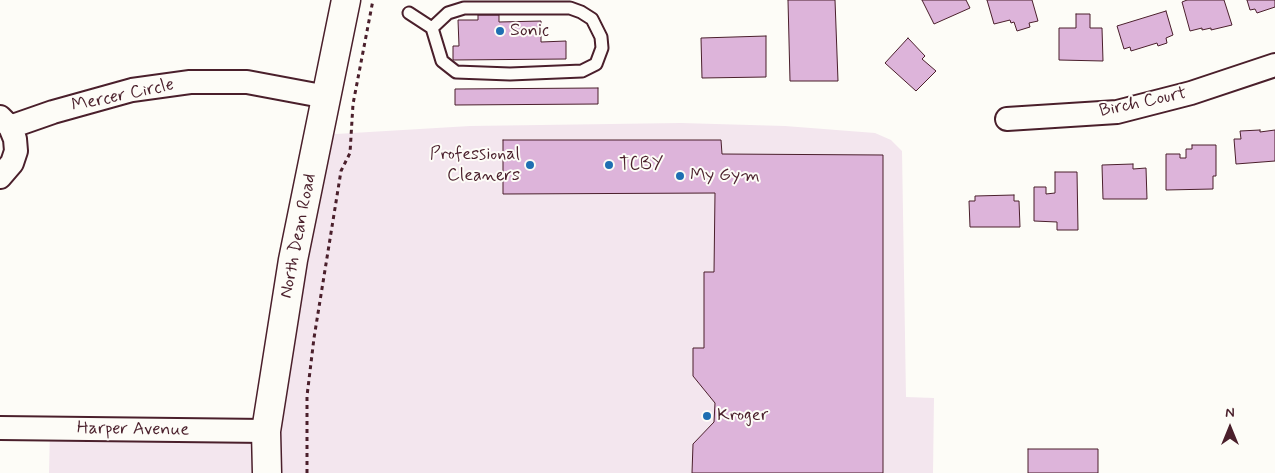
<!DOCTYPE html>
<style>
body{margin:0}
#map{position:relative;width:1275px;height:473px;overflow:hidden;background:#fdfcf7;font-family:Mynerve,sans-serif}
canvas{display:block}
.north{position:absolute;left:1205px;top:403px;width:50px;height:50px;-webkit-text-stroke:4px #fdfcf7;paint-order:stroke;rotate:0deg;font-size:14px;font-weight:700;line-height:20px;text-align:center;color:#4a1f2b}
.north::after{content:'';display:block;margin:auto;width:18px;height:22px;background:#4a1f2b;clip-path:polygon(50% 0,100% 100%,50% 72%,0 100%)}
</style>
<div id="map">
<canvas width="1275" height="473"></canvas>
<div class="north">N</div>
</div>
<script>
const g = document.querySelector('canvas').getContext('2d');
g.lineJoin = 'round';
function fill(path, color) {
  g.fillStyle = color;
  g.fill(path, 'evenodd');
}
function shape(rows) {
  const path = new Path2D();
  for (const r of rows) {
    path.moveTo(r[0], r[1]);
    for (let i = 2; i < r.length; i += 2) path.lineTo(r[i], r[i + 1]);
  }
  return path;
}
function stroke(path, color, width, dash) {
  g.strokeStyle = color;
  g.lineWidth = width;
  g.lineCap = dash ? 'butt' : 'round';
  g.setLineDash(dash || []);
  g.stroke(path);
}
function drawText(font, color, halo, rows, align = 'center') {
  g.font = font + ' Mynerve,sans-serif';
  g.lineWidth = 4;
  g.setLineDash([]);
  g.textBaseline = 'middle';
  g.strokeStyle = halo;
  g.fillStyle = color;
  for (const [text, x, y, turn = 0] of rows) {
    g.save();
    g.translate(x, y);
    g.rotate((+turn || 0) * Math.PI / 180);
    g.textAlign = isNaN(turn) ? turn : align;
    if (halo) g.strokeText(text, 0, 0);
    g.fillText(text, 0, 0);
    g.restore();
  }
}
fill(shape([
 [681,123,785,126,875,133,891,140,902,151,906,397,934,398,933,473,49,473,50,429,266,431,319,135,470,126]
]), '#f3e6ee');
const building = shape([
 [788,0,835,0,838,81,790,81,788,0],
 [922,0,966,0,970,8,934,24,922,0],
 [987,0,1032,0,1038,21,1029,23,1030,27,1017,31,1014,22,1011,23,1010,20,994,24,987,0],
 [1187,0,1224,0,1232,25,1211,30,1211,28,1202,30,1202,28,1190,31,1182,2,1187,0],
 [1247,0,1275,0,1275,7,1257,13,1255,9,1250,10,1247,0],
 [1166,11,1173,35,1166,38,1167,43,1158,46,1157,43,1131,51,1130,47,1124,49,1117,26,1166,11],
 [1076,14,1090,14,1090,28,1102,28,1103,61,1059,60,1059,28,1076,28,1076,14],
 [478,15,499,15,499,22,541,21,541,42,566,41,566,59,453,60,453,46,459,46,458,20,478,20,478,15],
 [766,36,766,77,702,78,701,38,766,36],
 [908,38,925,56,922,59,936,71,916,91,885,63,908,38],
 [598,88,598,104,455,105,455,89,598,88],
 [1260,130,1260,132,1275,130,1275,161,1236,164,1234,139,1241,139,1240,131,1260,130],
 [503,140,721,140,722,154,883,155,883,473,692,473,693,444,714,422,715,403,693,376,693,348,704,348,704,272,714,272,715,193,503,194,503,140],
 [1192,145,1216,145,1216,176,1213,176,1213,189,1166,190,1166,154,1180,154,1180,158,1186,158,1186,149,1192,149,1192,145],
 [1133,164,1133,169,1146,168,1147,199,1103,199,1102,165,1133,164],
 [1055,172,1077,172,1078,230,1057,230,1057,222,1034,221,1034,187,1046,187,1046,194,1055,193,1055,172],
 [1014,195,1014,201,1019,201,1020,227,970,227,969,201,975,201,975,196,1014,195],
 [1028,449,1098,449,1098,473,1028,473,1028,449]
]);
fill(building, '#ddb4da');
stroke(building, '#4a1f2b', 1);
const service = shape([
 [409,13,432,28,442,61,456,72,510,74,582,71,596,64,602,48,601,37,592,19,581,12,570,8,464,8,448,13,432,28]
]);
const minor = shape([
 [0,117,10,127,15,139,16,151,12,163,0,177],
 [1007,119,1117,112,1191,93,1275,65],
 [10,127,53,112,132,90,190,82,247,82,327,97],
 [0,428,266,431]
]);
const tertiary = shape([
 [267,473,266,431,293,260,346,0]
]);
stroke(service, '#4a1f2b', 15);
stroke(minor, '#4a1f2b', 26);
stroke(tertiary, '#4a1f2b', 31);
stroke(shape([
 [307,473,307,396,314,338,341,171,350,153,353,104,373,0]
]), '#4a1f2b', 3, [4, 4]);
stroke(service, '#fdfcf7', 11);
stroke(minor, '#fdfcf7', 22);
stroke(tertiary, '#fdfcf7', 28);
for (const [x, y, r, color] of [
 [500,31,5,"#1f6fb2"],
 [530,165,5,"#1f6fb2"],
 [609,165,5,"#1f6fb2"],
 [680,176,5,"#1f6fb2"],
 [707,416,5,"#1f6fb2"]
]) {
  const dot = new Path2D();
  dot.arc(x, y, r, 0, 2 * Math.PI);
  g.fillStyle = color;
  g.fill(dot);
  stroke(dot, '#fdfcf7', 2);
}
drawText('18px', '#4a1f2b', '#fdfcf7', [
 ["Sonic",510,31],
 ["Professional",520,155,"right"],
 ["Cleaners",520,176,"right"],
 ["TCBY",619,165],
 ["My Gym",690,176],
 ["Kroger",717,416]
], 'left');
drawText('18px', '#4a1f2b', '#fdfcf7', [
 ["Mercer Circle",123,96,-12],
 ["Birch Court",1143,103,-12],
 ["North Dean Road",299,236,-79],
 ["Harper Avenue",133,430,1]
]);
</script>
